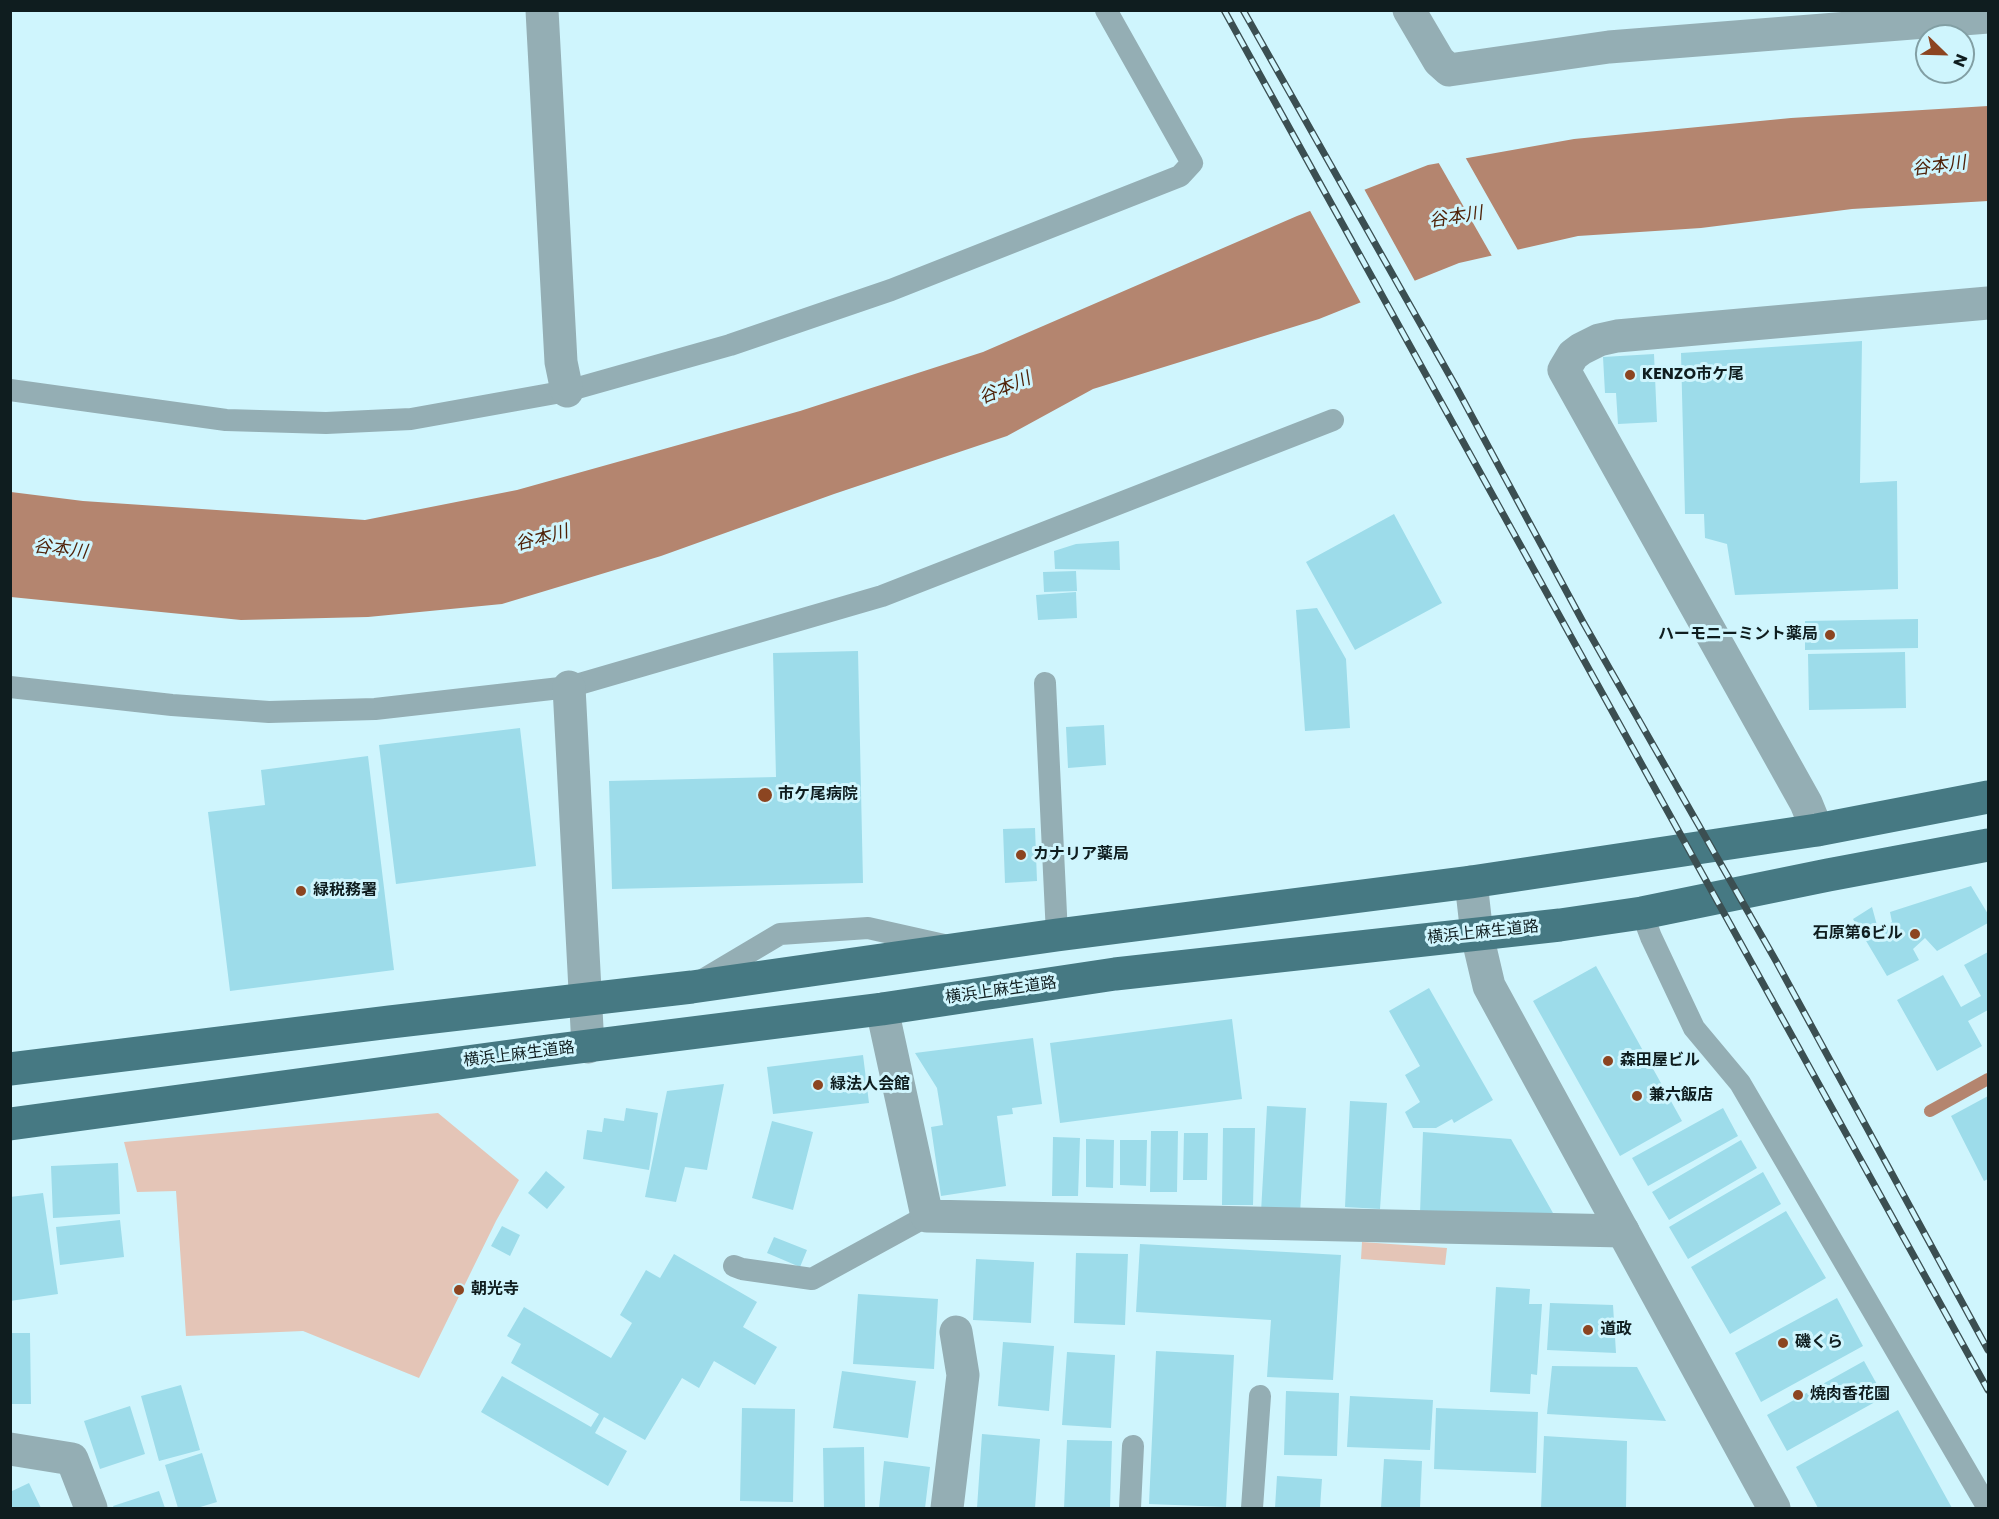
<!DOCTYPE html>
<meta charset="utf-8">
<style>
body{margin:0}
#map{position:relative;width:1999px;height:1519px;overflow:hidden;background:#cff5fd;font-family:Poppins,sans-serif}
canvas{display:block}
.frame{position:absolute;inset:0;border:12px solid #0f1d1f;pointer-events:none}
.north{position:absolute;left:1915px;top:24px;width:60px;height:60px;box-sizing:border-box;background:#cff5fd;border:2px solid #829fa4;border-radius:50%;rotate:113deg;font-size:16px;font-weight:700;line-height:24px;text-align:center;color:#0f1d1f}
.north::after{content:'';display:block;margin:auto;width:21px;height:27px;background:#8c4521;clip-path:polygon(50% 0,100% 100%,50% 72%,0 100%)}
</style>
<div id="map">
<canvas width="1999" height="1519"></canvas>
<div class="frame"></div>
<div class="north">N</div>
</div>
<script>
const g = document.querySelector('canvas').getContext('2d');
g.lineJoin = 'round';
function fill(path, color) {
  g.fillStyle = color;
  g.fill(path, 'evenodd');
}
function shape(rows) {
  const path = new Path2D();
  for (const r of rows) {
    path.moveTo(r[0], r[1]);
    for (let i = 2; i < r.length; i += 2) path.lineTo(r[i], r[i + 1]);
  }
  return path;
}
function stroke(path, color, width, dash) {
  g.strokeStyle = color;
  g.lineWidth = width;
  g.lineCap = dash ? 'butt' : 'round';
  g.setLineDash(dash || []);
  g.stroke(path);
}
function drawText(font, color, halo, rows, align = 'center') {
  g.font = font + ' Poppins,"Noto Sans JP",sans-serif';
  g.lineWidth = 6;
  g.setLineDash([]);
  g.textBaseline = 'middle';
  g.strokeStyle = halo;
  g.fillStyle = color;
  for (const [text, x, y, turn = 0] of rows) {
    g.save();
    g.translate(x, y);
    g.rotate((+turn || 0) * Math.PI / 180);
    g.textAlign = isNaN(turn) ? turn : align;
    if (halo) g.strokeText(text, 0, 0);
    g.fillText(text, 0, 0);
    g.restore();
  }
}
fill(shape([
 [438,1113,519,1180,496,1221,419,1378,303,1331,186,1336,176,1191,137,1192,124,1142],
 [1362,1242,1447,1248,1445,1265,1361,1259]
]), '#e4c5b7');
fill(shape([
 [1988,106,1988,201,1852,209,1701,228,1578,236,1459,263,1319,319,1093,389,1007,436,834,494,661,556,502,604,368,617,241,620,11,597,11,492,83,501,365,520,517,490,800,411,983,352,1297,216,1428,165,1574,139,1791,118]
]), '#b4856f');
fill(shape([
 [1464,155,1519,252,1493,258,1437,160],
 [1363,187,1416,283,1362,305,1309,209]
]), '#cff5fd');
stroke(shape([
 [1930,1111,1988,1079]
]), '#b4856f', 12);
fill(shape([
 [1862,341,1860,483,1897,481,1898,589,1735,595,1727,544,1705,538,1704,514,1685,514,1681,353],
 [1654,354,1657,422,1618,424,1616,393,1605,393,1603,357],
 [1394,514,1442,603,1355,650,1306,562],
 [1119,541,1120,570,1055,569,1054,551,1076,544],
 [1076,571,1077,591,1044,592,1043,572],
 [1076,592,1077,618,1038,620,1036,595],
 [1317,608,1346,659,1350,728,1305,731,1296,610],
 [1918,619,1918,648,1805,650,1805,621],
 [858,651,863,883,612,889,609,781,776,777,773,653],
 [1905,652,1906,708,1809,710,1808,654],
 [1104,725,1106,765,1068,768,1066,727],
 [520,728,536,866,396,884,379,745],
 [368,756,394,970,230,991,208,812,265,805,261,770],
 [1035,828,1037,881,1005,883,1003,829],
 [1971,886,1988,914,1988,923,1937,951,1925,938,1913,949,1919,960,1887,976,1853,919,1872,907,1878,929,1892,922,1890,912],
 [1988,952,1988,1010,1968,1021,1982,1046,1937,1071,1897,1000,1943,975,1961,1007,1981,996,1964,965],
 [1596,966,1682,1121,1620,1156,1533,1001],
 [1429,988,1493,1100,1454,1123,1452,1119,1436,1128,1413,1128,1405,1112,1420,1102,1405,1075,1420,1066,1389,1011],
 [1232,1019,1242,1099,1060,1123,1050,1043],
 [1033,1038,1042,1104,1012,1108,1013,1114,997,1116,1006,1186,941,1196,931,1127,943,1125,937,1088,915,1053],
 [863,1055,869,1103,773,1114,767,1067],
 [724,1084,707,1170,685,1167,676,1202,645,1197,667,1091],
 [1988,1096,1988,1179,1984,1181,1951,1116],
 [1350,1101,1387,1103,1380,1209,1345,1207],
 [1267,1106,1306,1108,1300,1214,1261,1212],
 [626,1108,658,1113,649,1170,583,1159,587,1130,602,1132,604,1118,624,1121],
 [1723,1108,1738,1136,1648,1186,1632,1158],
 [772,1121,813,1132,793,1210,752,1198],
 [1223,1128,1255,1128,1253,1205,1222,1205],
 [1151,1131,1178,1131,1177,1192,1150,1192],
 [1423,1132,1511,1139,1553,1213,1420,1213],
 [1184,1133,1208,1133,1207,1180,1183,1180],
 [1053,1137,1080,1138,1078,1196,1052,1196],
 [1086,1139,1114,1140,1113,1188,1086,1187],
 [1120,1140,1147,1140,1146,1186,1120,1185],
 [1741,1140,1757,1168,1669,1220,1652,1192],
 [118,1163,120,1214,53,1218,51,1166],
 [546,1171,565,1187,547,1209,528,1193],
 [1763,1172,1781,1204,1688,1259,1669,1227],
 [43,1193,58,1294,10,1301,10,1197],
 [1786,1211,1826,1278,1730,1334,1691,1267],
 [120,1220,124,1257,60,1265,56,1227],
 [502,1226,520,1235,510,1256,491,1246],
 [774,1237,807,1250,800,1267,767,1253],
 [1140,1244,1341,1255,1333,1380,1267,1377,1271,1320,1136,1312],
 [1076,1253,1128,1254,1125,1325,1074,1323],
 [674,1254,757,1302,743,1327,777,1347,755,1385,714,1361,699,1388,682,1378,645,1440,604,1417,595,1433,627,1451,608,1486,481,1412,502,1376,591,1427,599,1414,511,1363,521,1344,507,1336,524,1307,611,1358,632,1323,620,1315,646,1270,660,1278],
 [976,1259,1034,1262,1031,1323,973,1320],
 [1496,1287,1530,1289,1529,1304,1542,1304,1537,1375,1531,1374,1530,1394,1490,1392],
 [858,1294,938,1299,934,1369,853,1364],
 [1837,1298,1863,1346,1761,1402,1735,1353],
 [1550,1303,1613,1305,1616,1353,1547,1350],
 [10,1333,30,1333,31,1404,10,1404],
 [1003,1342,1054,1346,1049,1411,998,1406],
 [1156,1351,1234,1355,1226,1507,1149,1504],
 [1067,1352,1115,1355,1111,1428,1062,1425],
 [1864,1361,1884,1397,1787,1451,1767,1415],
 [1552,1366,1637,1367,1666,1421,1547,1414],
 [842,1371,916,1381,908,1438,833,1428],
 [181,1385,200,1450,159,1461,141,1396],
 [1286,1391,1339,1393,1337,1456,1284,1455],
 [1350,1396,1433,1400,1430,1450,1347,1447],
 [130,1406,145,1454,100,1469,84,1421],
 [742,1408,795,1409,793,1502,740,1501],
 [1436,1408,1538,1412,1536,1473,1434,1469],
 [1898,1410,1952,1508,1818,1508,1796,1467],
 [982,1434,1040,1439,1035,1508,977,1508],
 [1544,1436,1627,1441,1626,1508,1541,1508],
 [1067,1440,1112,1441,1110,1508,1064,1508],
 [864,1447,865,1508,824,1508,823,1448],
 [202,1453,217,1502,197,1508,178,1508,165,1465],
 [1384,1459,1422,1461,1420,1508,1381,1508],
 [884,1461,930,1467,925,1508,879,1508],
 [1277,1476,1322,1479,1320,1508,1275,1508],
 [29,1483,41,1508,10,1508,10,1492],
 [159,1491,165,1508,114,1508,113,1506]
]), '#9ddcea');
stroke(shape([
 [10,390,226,420,326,423,411,419,567,391,730,345,891,290,1180,176,1192,163,1106,10],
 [1045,683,1057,935],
 [10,687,172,705,269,712,375,709,569,687,882,596,1333,420],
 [1642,913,1651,937,1694,1028,1740,1083,1988,1508],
 [701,981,780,934,868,928,944,945],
 [734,1266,742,1269,812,1279,927,1216],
 [1130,1508,1133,1446],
 [1252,1508,1260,1396]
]), '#94aeb4', 22);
stroke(shape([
 [542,10,561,362,567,391],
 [1409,10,1439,61,1449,70,1609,47,1988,17],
 [569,687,588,1047],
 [1817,830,1806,803,1564,370,1573,355,1581,349,1599,340,1617,336,1988,303],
 [882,1009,927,1216,1623,1231],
 [10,1449,72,1459,91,1508],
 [947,1508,963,1375,956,1332]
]), '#94aeb4', 33);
stroke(shape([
 [1471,882,1477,935,1489,986,1774,1508]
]), '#94aeb4', 33);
stroke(shape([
 [10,1069,390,1022,692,987,1057,935,1471,882,1817,830,1988,797],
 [10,1124,540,1052,882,1009,1115,974,1560,925,1642,913,1828,875,1988,845]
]), '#467983', 33);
const rail = shape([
 [1224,10,1988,1390],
 [1243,10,1455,385,1583,622,1776,961,1988,1350]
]);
stroke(rail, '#3b4f52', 7);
stroke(rail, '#cff5fd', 4.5, [14]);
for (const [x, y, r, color] of [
 [1630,375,6,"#8c4521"],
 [1830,635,6,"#8c4521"],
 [765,795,8,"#8c4521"],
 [1021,855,6,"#8c4521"],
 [301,891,6,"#8c4521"],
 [1915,934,6,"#8c4521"],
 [1608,1061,6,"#8c4521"],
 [818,1085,6,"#8c4521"],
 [1637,1096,6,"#8c4521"],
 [459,1290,6,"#8c4521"],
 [1588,1330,6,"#8c4521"],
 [1783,1343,6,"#8c4521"],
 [1798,1395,6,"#8c4521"]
]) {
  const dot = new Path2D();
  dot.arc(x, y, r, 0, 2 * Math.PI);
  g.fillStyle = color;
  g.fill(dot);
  stroke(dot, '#cff5fd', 2);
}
drawText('bold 16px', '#0f1d1f', '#cff5fd', [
 ["KENZO市ケ尾",1642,375],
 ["ハーモニーミント薬局",1818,635,"right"],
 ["市ケ尾病院",778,795],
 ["カナリア薬局",1033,855],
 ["緑税務署",313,891],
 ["石原第6ビル",1903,934,"right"],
 ["森田屋ビル",1620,1061],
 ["緑法人会館",830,1085],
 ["兼六飯店",1649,1096],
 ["朝光寺",471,1290],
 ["道政",1600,1330],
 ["磯くら",1795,1343],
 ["焼肉香花園",1810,1395]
], 'left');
drawText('16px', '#0f1d1f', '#cff5fd', [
 ["横浜上麻生道路",1483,933,-6],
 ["横浜上麻生道路",1001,991,-8],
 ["横浜上麻生道路",519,1055,-7]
]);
drawText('italic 18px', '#4f2209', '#cff5fd', [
 ["谷本川",1939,167,-7],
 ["谷本川",1456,218,-9],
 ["谷本川",1005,389,-23],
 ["谷本川",542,539,-15],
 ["谷本川",60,550,7]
]);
</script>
